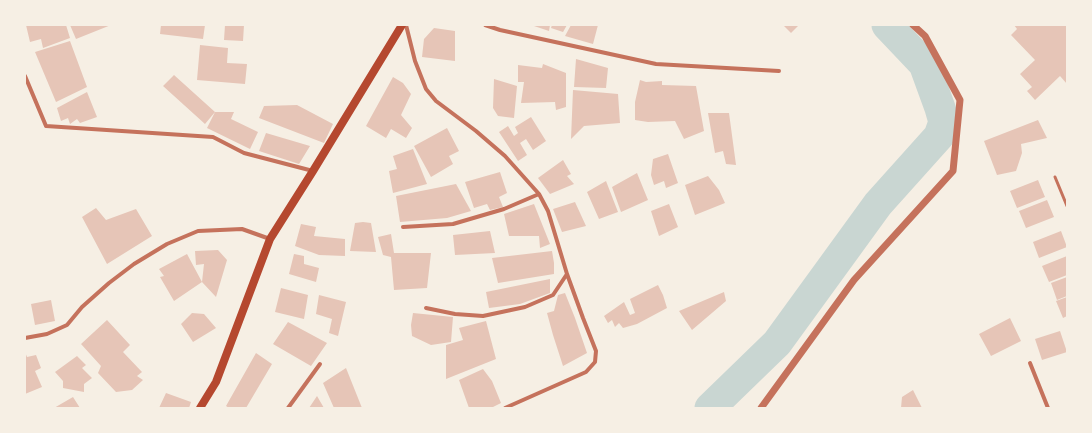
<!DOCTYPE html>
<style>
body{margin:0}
#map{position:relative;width:1092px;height:433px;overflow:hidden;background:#f6efe4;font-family:"PT Serif",serif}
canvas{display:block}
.frame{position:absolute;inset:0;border:26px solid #f6efe4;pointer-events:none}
</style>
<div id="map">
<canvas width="1092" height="433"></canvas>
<div class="frame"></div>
</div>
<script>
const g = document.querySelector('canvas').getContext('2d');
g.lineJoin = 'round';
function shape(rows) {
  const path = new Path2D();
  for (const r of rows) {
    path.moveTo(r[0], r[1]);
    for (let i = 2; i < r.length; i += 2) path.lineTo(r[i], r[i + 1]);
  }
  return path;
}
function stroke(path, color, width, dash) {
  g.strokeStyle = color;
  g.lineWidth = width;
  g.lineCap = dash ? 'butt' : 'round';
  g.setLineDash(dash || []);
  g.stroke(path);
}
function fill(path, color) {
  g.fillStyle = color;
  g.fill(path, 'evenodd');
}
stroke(shape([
 [710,408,777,343,878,204,939,136,944,122,940,108,924,64,887,25]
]), '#c9d6d2', 31);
fill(shape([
 [26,25,66,25,70,38,43,48,41,39,30,42],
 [70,25,111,25,76,39],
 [161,25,205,25,203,39,160,34],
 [225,25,244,25,243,41,224,40],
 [531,25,550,25,549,31],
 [552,25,567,25,563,32,551,28],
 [571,25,598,25,593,44,565,36],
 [783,25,799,25,791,33],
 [1014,25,1067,25,1067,84,1060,76,1035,100,1027,91,1032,87,1020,74,1035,60,1011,35,1017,29],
 [434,28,455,31,455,61,422,57,424,39],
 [70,41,87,87,56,102,35,52],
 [200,45,228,48,227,63,247,64,245,84,197,80],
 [576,59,608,68,606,88,574,87],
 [543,64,566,73,566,107,556,110,555,102,521,103,524,82,518,82,518,65,542,68],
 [174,75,215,112,205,124,163,86],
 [393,77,403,83,411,94,401,115,412,128,406,138,391,129,386,138,366,126],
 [494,79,517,86,514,118,498,116,493,108],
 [640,80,646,82,662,81,662,85,696,86,704,131,684,139,675,121,648,122,635,120,635,102],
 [573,90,618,94,620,123,584,126,571,139],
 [87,92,97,117,80,123,77,119,70,124,68,118,61,121,57,108],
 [297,105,333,124,324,143,259,118,264,106],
 [215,112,234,112,231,119,258,132,250,149,207,128],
 [708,113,729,113,736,165,726,164,723,151,715,153],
 [531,117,546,141,533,150,526,139,520,143,527,155,518,161,499,132,508,126,514,136,518,133,515,127],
 [1038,120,1047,138,1021,144,1022,153,1016,171,997,175,984,141],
 [447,128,459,151,449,156,453,164,431,177,414,146],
 [266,133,310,146,299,164,259,151],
 [413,149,427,184,393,193,389,171,397,169,393,156],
 [668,154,678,183,666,188,664,181,654,185,651,175,653,159],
 [563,160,571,174,567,176,574,184,550,194,538,178],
 [500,172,507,193,499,197,503,207,490,210,487,204,474,208,465,182],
 [637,173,648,200,621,212,612,187],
 [708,176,719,190,725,203,695,215,685,185],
 [1038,180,1045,197,1017,208,1010,191],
 [606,181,618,212,599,219,587,192],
 [456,184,471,211,447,218,400,222,396,196],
 [1047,200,1054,217,1026,228,1019,211],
 [575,202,586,226,562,232,553,209],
 [534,204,550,244,540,248,539,236,509,236,504,214],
 [669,204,678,227,659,236,651,211],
 [96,208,106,220,136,209,152,236,107,264,82,217],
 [363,222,371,223,376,252,350,251,355,223],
 [301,224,316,227,314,236,345,239,345,256,319,255,295,246],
 [490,231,495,253,455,255,453,235],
 [1061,231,1067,247,1039,258,1033,242],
 [391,234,394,253,431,253,427,288,394,290,391,257,383,255,378,237],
 [218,250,227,260,216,297,202,282,204,264,196,265,195,251],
 [552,251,554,263,554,274,498,283,492,258],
 [187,254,202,282,174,301,160,277,164,276,159,269],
 [294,254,304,256,304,264,319,268,316,282,289,274],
 [1067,256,1067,275,1049,282,1042,266],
 [1067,277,1067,296,1057,300,1051,283],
 [550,279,550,293,520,304,489,308,486,292],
 [658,285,663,295,667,308,637,324,623,328,619,323,615,327,612,320,608,323,604,316,624,302,630,315,635,313,630,299],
 [281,288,308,295,304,319,275,312],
 [724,292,726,301,692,330,679,311],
 [565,293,575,318,587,353,563,366,553,335,547,313,554,311,558,295],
 [319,295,346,302,338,336,329,333,332,319,316,314],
 [1067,297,1067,316,1063,318,1056,301],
 [51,300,55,321,35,325,31,304],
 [192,313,204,314,216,328,193,342,181,324],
 [413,313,453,317,451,342,431,345,412,336,411,325],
 [1010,318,1021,341,991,356,979,334],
 [107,320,130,345,123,352,142,372,137,376,143,380,132,390,116,392,98,373,101,366,81,344],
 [486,321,496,359,446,379,446,345,463,340,459,328],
 [288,322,327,343,311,366,273,344],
 [1060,331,1067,352,1042,360,1035,339],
 [25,352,27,357,36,355,41,368,35,371,42,387,25,394],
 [256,353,272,364,246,408,229,408,226,406],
 [77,356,86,365,82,368,92,378,84,384,84,392,63,388,63,381,55,372],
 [346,368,362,408,334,408,323,383],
 [483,369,492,381,501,403,491,408,469,408,459,380],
 [913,390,922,408,901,408,902,397],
 [166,393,191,402,189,408,159,408],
 [317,396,324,408,309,408],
 [73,397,80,408,54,408]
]), '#e6c5b7');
stroke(shape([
 [1055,177,1067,206]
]), '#c5725c', 3);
stroke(shape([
 [406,25,415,61,426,89,436,101,476,131,505,156,539,194,548,211,567,274,583,318,596,351,595,362,586,372,505,408],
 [485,25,500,30,656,64,779,71],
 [25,76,46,126,213,137,244,153,313,171],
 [403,227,453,224,504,209,539,194],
 [426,308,455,314,483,316,525,307,553,295,567,274],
 [25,338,47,334,67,325,82,307,109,283,134,264,167,244,198,231,242,229,270,239],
 [1030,363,1048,408],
 [288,408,320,364]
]), '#c5725c', 4);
stroke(shape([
 [761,408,854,280,953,171,960,100,925,36,913,25]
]), '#c5725c', 7);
stroke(shape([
 [200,408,216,382,270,239,313,171,402,25]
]), '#b5482f', 8);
</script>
